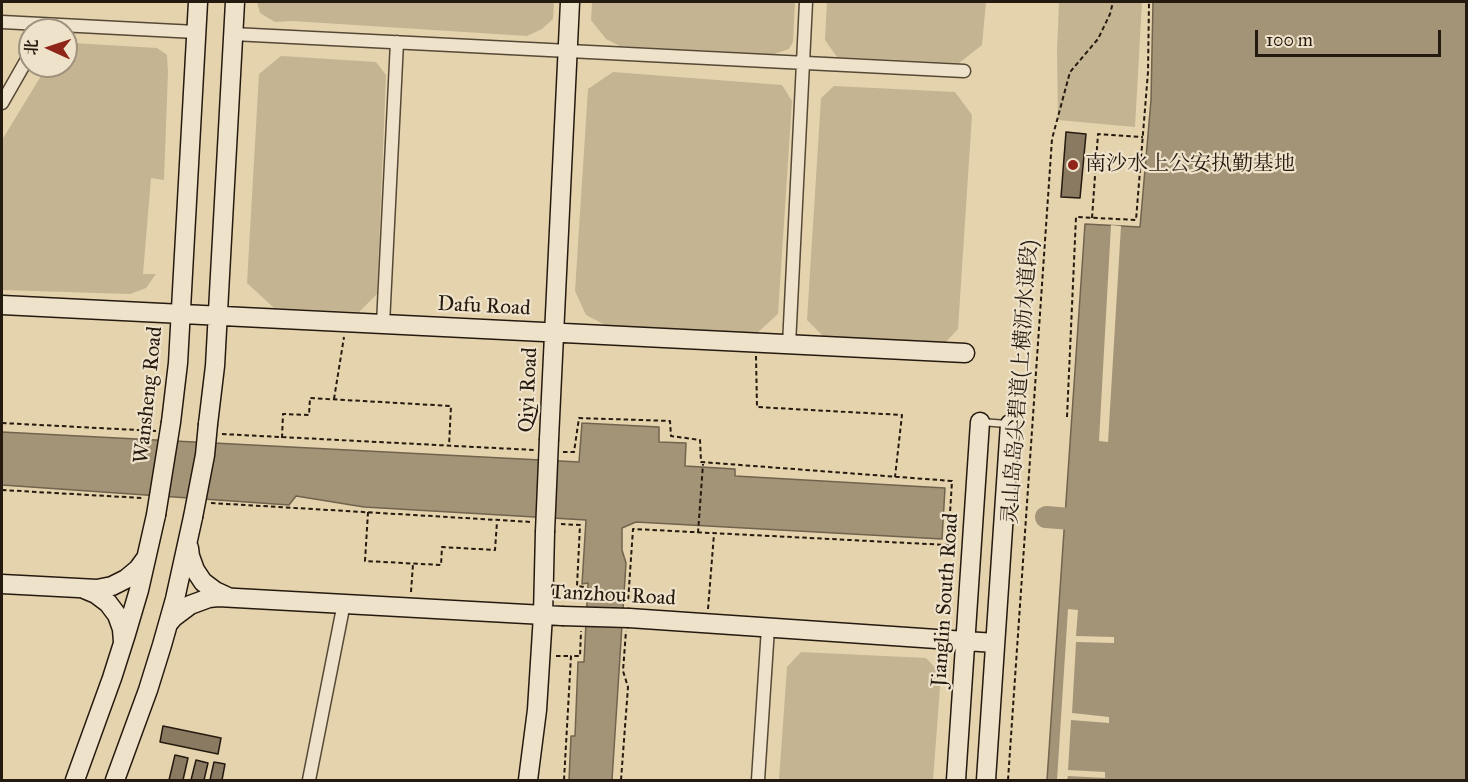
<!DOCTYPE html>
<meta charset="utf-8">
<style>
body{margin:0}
#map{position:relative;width:1468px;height:782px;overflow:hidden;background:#e5d3ad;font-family:"IM FELL Great Primer","Noto Serif SC",serif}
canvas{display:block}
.frame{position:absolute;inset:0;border:3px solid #251a0f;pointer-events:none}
.north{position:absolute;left:18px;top:18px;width:60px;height:60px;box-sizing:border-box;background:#eee2ca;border:2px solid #9e927f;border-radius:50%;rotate:273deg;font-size:16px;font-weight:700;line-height:24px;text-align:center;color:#251a0f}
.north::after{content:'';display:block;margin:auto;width:21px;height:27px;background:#8f2418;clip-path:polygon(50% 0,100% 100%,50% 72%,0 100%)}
.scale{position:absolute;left:1255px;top:30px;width:186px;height:27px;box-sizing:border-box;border:3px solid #251a0f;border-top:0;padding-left:8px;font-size:18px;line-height:21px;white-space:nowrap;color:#251a0f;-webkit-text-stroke:4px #eee2ca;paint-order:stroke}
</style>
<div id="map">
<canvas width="1468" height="782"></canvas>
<div class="frame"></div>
<div class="north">北</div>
<div class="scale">100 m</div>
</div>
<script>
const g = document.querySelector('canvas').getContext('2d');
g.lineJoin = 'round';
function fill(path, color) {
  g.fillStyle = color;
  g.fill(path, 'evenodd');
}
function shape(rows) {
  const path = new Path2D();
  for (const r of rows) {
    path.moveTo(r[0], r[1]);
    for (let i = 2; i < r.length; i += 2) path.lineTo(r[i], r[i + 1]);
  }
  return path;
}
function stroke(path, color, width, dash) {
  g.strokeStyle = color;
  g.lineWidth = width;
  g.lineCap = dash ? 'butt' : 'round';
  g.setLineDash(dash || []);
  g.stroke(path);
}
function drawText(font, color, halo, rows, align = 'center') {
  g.font = font + ' "IM FELL Great Primer","Noto Serif SC",serif';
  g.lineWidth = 4.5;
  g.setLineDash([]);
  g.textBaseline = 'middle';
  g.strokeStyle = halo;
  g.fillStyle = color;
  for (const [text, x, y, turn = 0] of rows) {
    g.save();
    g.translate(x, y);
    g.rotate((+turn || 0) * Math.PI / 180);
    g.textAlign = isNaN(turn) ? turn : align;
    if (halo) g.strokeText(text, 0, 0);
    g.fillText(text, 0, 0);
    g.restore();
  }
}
fill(shape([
 [257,2,554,2,553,19,542,29,527,36,292,21,275,22,260,13],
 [592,2,795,2,793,42,789,49,774,54,620,46,606,39,591,20],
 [827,2,986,2,982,45,959,63,837,57,825,40],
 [1059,2,1142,2,1135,127,1058,120,1057,50],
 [73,43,157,48,167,55,168,72,164,180,151,178,143,274,156,274,146,288,130,294,2,290,2,140,47,66,66,66,66,48],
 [281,56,376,62,386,75,377,294,359,312,274,308,247,283,259,74],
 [613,72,782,85,792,101,778,314,757,333,609,327,586,315,575,291,588,89],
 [834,86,955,92,972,115,958,329,945,343,824,337,807,320,821,98],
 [801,652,926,658,941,674,933,780,779,780,787,667]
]), '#c4b492');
const water = shape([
 [1153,2,1466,2,1466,780,1047,780,1085,224,1140,227,1151,100,1153,2],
 [582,423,659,427,659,442,686,443,685,466,735,469,735,476,945,488,942,539,636,522,622,528,622,550,626,563,612,780,569,780,571,736,575,736,578,662,584,662,588,583,582,584,586,520,364,507,296,496,289,505,2,485,2,432,579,462,582,423]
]);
fill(water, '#a49477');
stroke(water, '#71634d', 1.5);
fill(shape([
 [1111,225,1121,226,1108,442,1099,441],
 [1068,609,1078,610,1076,636,1114,637,1114,643,1076,642,1072,713,1109,717,1109,723,1071,720,1068,770,1105,772,1105,778,1068,776,1067,780,1057,780]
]), '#e5d3ad');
stroke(shape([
 [1046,517,1096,521]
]), '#a49477', 22);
const building = shape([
 [1066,132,1086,134,1080,198,1061,197,1066,132],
 [163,726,221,738,218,754,160,742,163,726],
 [175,755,188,758,183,780,169,780,175,755],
 [196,760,208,763,204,780,191,780,196,760],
 [214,762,225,764,222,780,210,780,214,762]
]);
fill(building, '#897a61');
stroke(building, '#251a0f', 1.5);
const lane = shape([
 [981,422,1007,424]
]);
const street = shape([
 [2,22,196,32],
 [233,34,964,71],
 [2,103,30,54],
 [383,324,397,42],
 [789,345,806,2],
 [309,780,344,603],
 [758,780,768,628]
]);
const secondary = shape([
 [2,305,965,353],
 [171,422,178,363,198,2],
 [208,424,215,366,235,2],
 [549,439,570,2],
 [189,548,190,556,195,570,203,582,215,591,228,597],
 [2,584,97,589,112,586,126,579,138,569,146,558],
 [84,589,96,594,108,603,117,615,122,629,123,642],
 [629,618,995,643],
 [168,624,174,617,190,605,209,598,218,597,562,616],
 [75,780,112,678,126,634,139,590,156,515],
 [115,780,148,690,162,645,175,599,193,517],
 [528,780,537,710,543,615,545,532],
 [956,780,980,422],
 [986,780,1010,424]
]);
stroke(lane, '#554836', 9);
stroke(street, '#554836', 15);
stroke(secondary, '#251a0f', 21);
stroke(shape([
 [1092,218,1098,134,1143,137],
 [756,356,757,407,902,415,895,477],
 [334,399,344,337],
 [1067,417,1076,217,1136,220,1148,72,1149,2],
 [2,423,156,431],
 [222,434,534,450],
 [282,438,283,414,309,415,310,398,451,406,449,446],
 [563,452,574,452,579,418,670,421,671,436,700,440,701,462,952,481,948,545,633,529,628,602],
 [2,490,142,498],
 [211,503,532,522],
 [368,512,365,561,441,565,442,547,495,550,497,522],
 [561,524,580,525,577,586,584,587,583,601],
 [698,533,703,464],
 [411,592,413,564],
 [708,609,714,534],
 [556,656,571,656],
 [564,780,571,656,580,656,581,631],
 [621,780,628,687,623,671,626,631],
 [1008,780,1052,139,1070,72,1098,39,1110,14,1113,2]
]), '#251a0f', 2, [4.5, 3]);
stroke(lane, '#eee2ca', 6);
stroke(street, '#eee2ca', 12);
stroke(secondary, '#eee2ca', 18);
const secondaryBridge = shape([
 [156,515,171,422],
 [193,517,205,455,208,424],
 [545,532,549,439],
 [562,616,629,618]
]);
stroke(secondaryBridge, '#251a0f', 21, []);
stroke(secondaryBridge, '#eee2ca', 18);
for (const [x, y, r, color] of [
 [1073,165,6,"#8f2418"]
]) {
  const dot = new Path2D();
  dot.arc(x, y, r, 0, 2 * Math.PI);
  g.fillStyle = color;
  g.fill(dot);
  stroke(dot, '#eee2ca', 2);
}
drawText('21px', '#251a0f', '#eee2ca', [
 ["南沙水上公安执勤基地",1085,165]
], 'left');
drawText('21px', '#251a0f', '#eee2ca', [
 ["Dafu Road",484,307,3],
 ["灵山岛岛尖碧道(上横沥水道段)",1021,382,-86],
 ["Qiyi Road",529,390,-87],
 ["Wansheng Road",149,395,-84],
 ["Tanzhou Road",613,596,3],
 ["Jianglin South Road",946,600,-86]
]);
</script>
